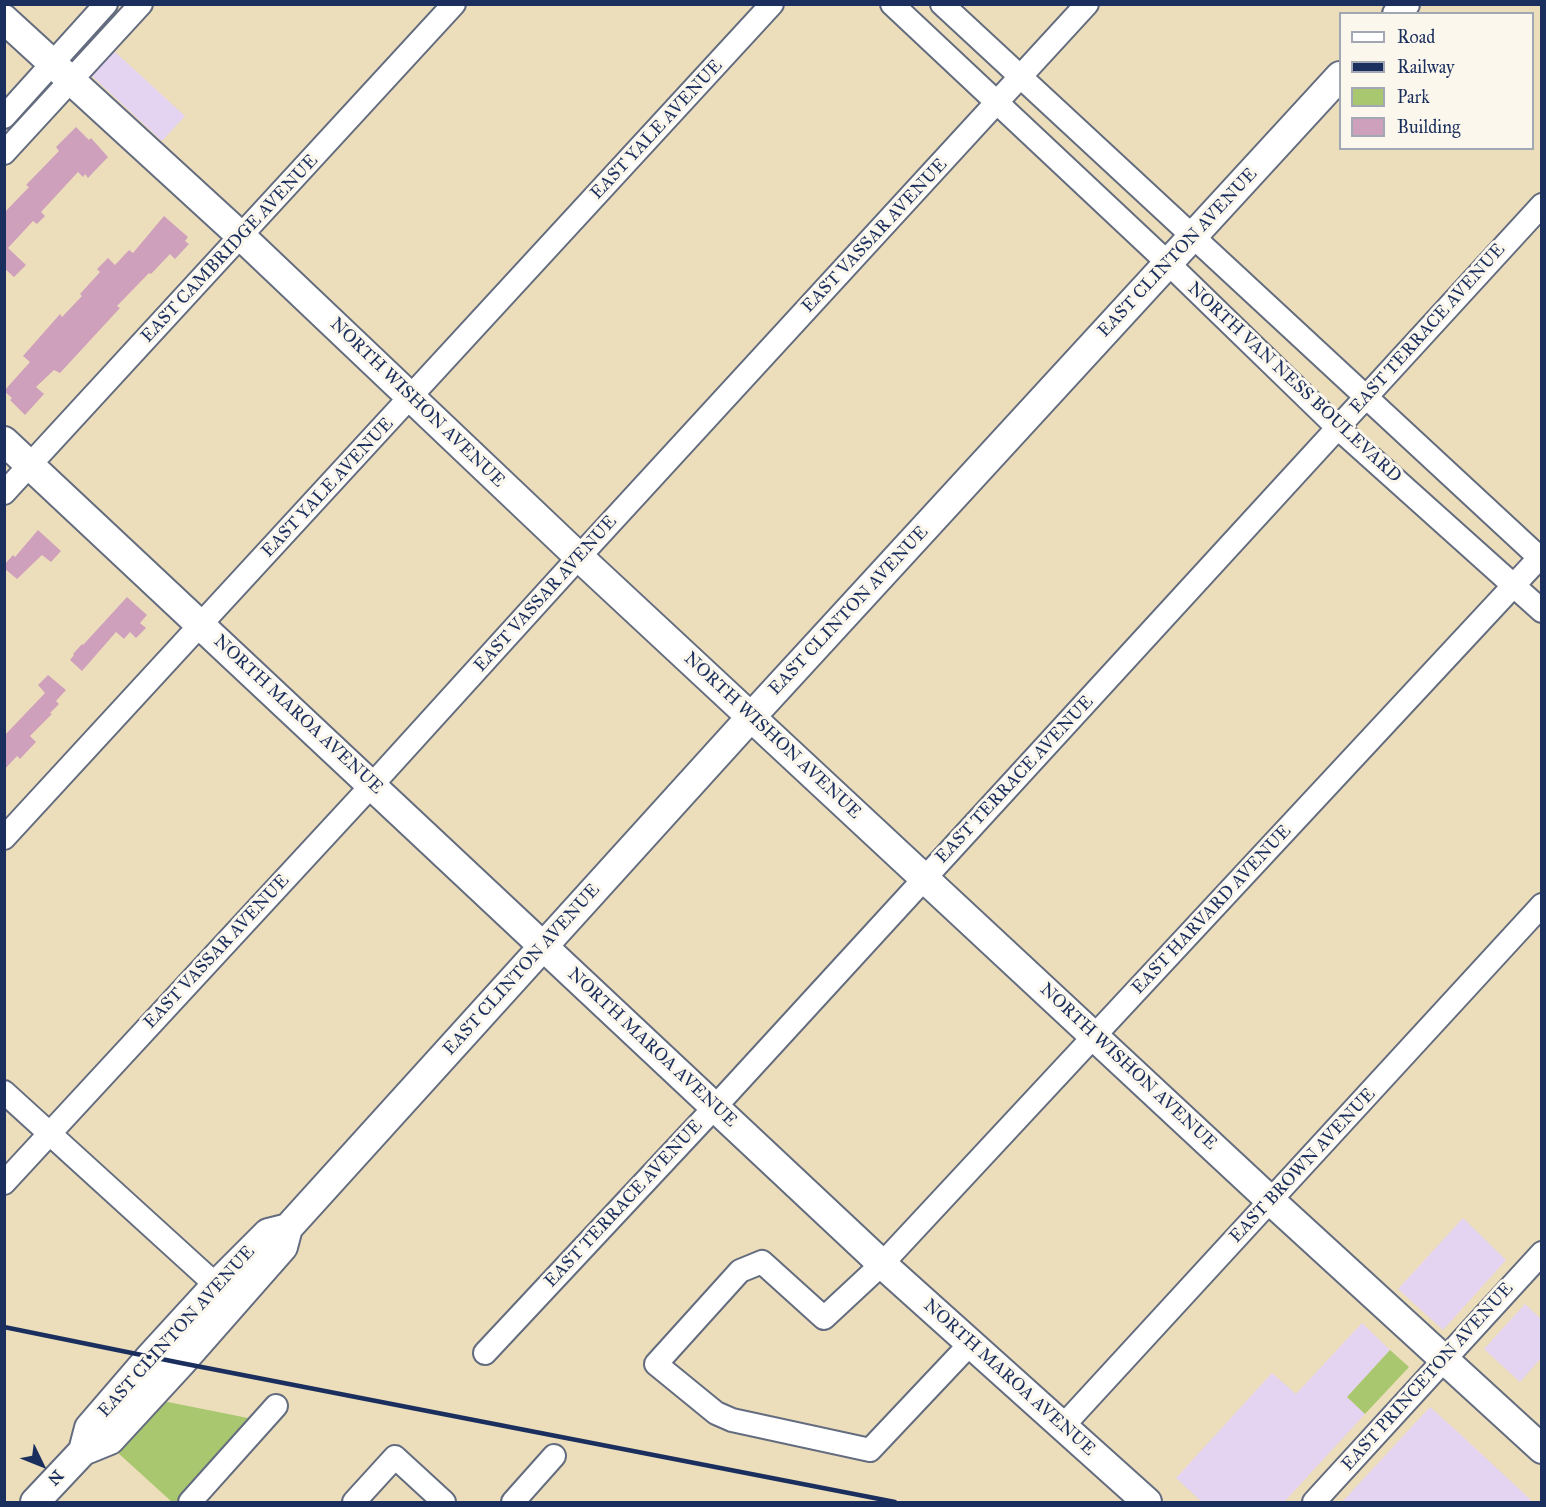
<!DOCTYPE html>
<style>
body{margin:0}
#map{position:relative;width:1546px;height:1507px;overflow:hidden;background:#eddebb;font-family:"IM FELL Great Primer",serif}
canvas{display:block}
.frame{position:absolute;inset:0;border:6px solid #1b2f5e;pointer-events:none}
.legend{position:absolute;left:1339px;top:12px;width:195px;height:138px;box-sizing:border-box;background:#fbf7ec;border:2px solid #a1a7b3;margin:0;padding:8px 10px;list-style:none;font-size:18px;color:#1b2f5e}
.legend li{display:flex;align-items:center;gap:12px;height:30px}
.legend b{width:30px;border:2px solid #a1a7b3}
.north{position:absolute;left:12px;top:1435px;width:60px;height:60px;-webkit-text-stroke:4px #fbf7ec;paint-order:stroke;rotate:133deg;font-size:16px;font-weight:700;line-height:24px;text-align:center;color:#1b2f5e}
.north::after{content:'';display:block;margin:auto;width:21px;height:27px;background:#1b2f5e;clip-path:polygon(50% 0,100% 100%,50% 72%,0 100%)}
</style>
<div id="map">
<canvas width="1546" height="1507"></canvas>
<div class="frame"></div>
<ul class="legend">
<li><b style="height:8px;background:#fff"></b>Road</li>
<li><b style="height:8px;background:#1b2f5e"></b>Railway</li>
<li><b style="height:16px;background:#a8c76f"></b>Park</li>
<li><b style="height:16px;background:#cea0bb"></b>Building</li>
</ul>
<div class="north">N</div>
</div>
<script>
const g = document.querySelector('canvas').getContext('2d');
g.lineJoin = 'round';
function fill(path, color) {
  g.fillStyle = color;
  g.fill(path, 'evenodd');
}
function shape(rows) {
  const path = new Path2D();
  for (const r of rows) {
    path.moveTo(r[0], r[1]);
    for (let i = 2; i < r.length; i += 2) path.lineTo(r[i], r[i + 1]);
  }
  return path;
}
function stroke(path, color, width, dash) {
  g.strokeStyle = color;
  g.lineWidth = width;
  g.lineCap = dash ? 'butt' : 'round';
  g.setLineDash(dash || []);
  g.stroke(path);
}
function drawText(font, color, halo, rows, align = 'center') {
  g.font = font + ' "IM FELL Great Primer",serif';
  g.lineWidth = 6;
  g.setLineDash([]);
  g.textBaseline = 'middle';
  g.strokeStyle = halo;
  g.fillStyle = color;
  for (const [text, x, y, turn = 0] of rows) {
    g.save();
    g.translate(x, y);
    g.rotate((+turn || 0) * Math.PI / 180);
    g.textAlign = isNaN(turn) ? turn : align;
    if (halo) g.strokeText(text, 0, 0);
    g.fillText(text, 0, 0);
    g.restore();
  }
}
fill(shape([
 [114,51,185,116,162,141,92,76],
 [1463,1218,1506,1260,1443,1330,1398,1289],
 [1525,1304,1541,1319,1541,1358,1520,1382,1484,1349],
 [1362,1323,1390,1350,1347,1397,1365,1414,1284,1502,1202,1502,1176,1478,1272,1373,1296,1394],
 [1430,1407,1460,1434,1533,1502,1342,1502]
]), '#e4d3f1');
fill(shape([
 [1390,1350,1409,1367,1365,1414,1347,1397],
 [163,1401,258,1420,182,1502,172,1502,117,1452]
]), '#a8c76f');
fill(shape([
 [76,127,89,140,91,138,108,157,88,178,85,174,83,177,78,172,41,212,45,216,37,224,33,221,8,248,26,265,14,277,4,268,4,213,29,187,26,185,59,151,56,147],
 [164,216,188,237,185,241,189,244,175,259,170,254,151,274,149,273,117,306,120,308,60,373,54,370,36,387,44,394,25,415,10,400,12,398,4,391,30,362,23,356,60,314,62,317,82,296,80,294,100,272,97,269,108,258,115,265,129,250,133,253],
 [38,530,61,551,51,562,42,555,17,579,4,568,4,565,13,555,15,557],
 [127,597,147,615,140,623,146,628,136,638,130,632,124,639,116,632,82,671,70,660,74,655,73,654,82,644,83,645],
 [48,675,66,690,56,701,59,704,50,713,52,714,30,736,36,742,20,759,17,756,4,770,4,736,45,693,38,685]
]), '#cea0bb');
const minor = shape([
 [892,4,1169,264,1338,428,1542,611],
 [942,4,1542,560],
 [4,117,106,4],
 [4,153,141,4],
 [4,493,454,4],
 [4,838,772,4],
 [4,1092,216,1285],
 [4,1183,372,785,579,557,1087,4],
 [970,1344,870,1450,732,1420,716,1413,656,1364,740,1271,762,1262,824,1318,882,1264,1542,555],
 [485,1353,715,1107,1542,205],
 [1063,1426,1542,905],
 [190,1502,276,1406],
 [354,1502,395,1457,444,1502],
 [513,1502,554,1456],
 [1314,1502,1542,1253]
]);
const major = shape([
 [1397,14,1405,4],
 [4,19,242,237,579,557,1271,1201,1542,1449],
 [4,441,882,1264,1147,1502],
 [83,1451,89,1428,151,1356,216,1285,268,1233,288,1228],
 [35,1502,83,1451,110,1440,181,1363,283,1247,288,1228,751,717,1340,76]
]);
stroke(minor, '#646c7f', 26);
stroke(major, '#646c7f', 32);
stroke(minor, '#fff', 22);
stroke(major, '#fff', 28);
stroke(shape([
 [4,1327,181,1363,895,1502]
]), '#1b2f5e', 4.5);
drawText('18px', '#1b2f5e', '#fbf7ec', [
 ["EAST YALE AVENUE",657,130,-47],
 ["EAST VASSAR AVENUE",875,236,-47],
 ["EAST CAMBRIDGE AVENUE",230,249,-47],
 ["EAST CLINTON AVENUE",1178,253,-47],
 ["EAST TERRACE AVENUE",1428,329,-48],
 ["NORTH VAN NESS BOULEVARD",1294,383,43],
 ["NORTH WISHON AVENUE",417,403,44],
 ["EAST YALE AVENUE",328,488,-47],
 ["EAST VASSAR AVENUE",546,594,-48],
 ["EAST CLINTON AVENUE",849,611,-47],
 ["NORTH MAROA AVENUE",298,715,43],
 ["NORTH WISHON AVENUE",772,736,43],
 ["EAST TERRACE AVENUE",1015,780,-47],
 ["EAST HARVARD AVENUE",1212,910,-47],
 ["EAST VASSAR AVENUE",217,952,-47],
 ["EAST CLINTON AVENUE",522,970,-48],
 ["NORTH MAROA AVENUE",652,1048,43],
 ["NORTH WISHON AVENUE",1128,1067,43],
 ["EAST BROWN AVENUE",1303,1166,-47],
 ["EAST TERRACE AVENUE",624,1204,-47],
 ["EAST CLINTON AVENUE",177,1332,-48],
 ["EAST PRINCETON AVENUE",1428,1377,-48],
 ["NORTH MAROA AVENUE",1009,1378,42]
]);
</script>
